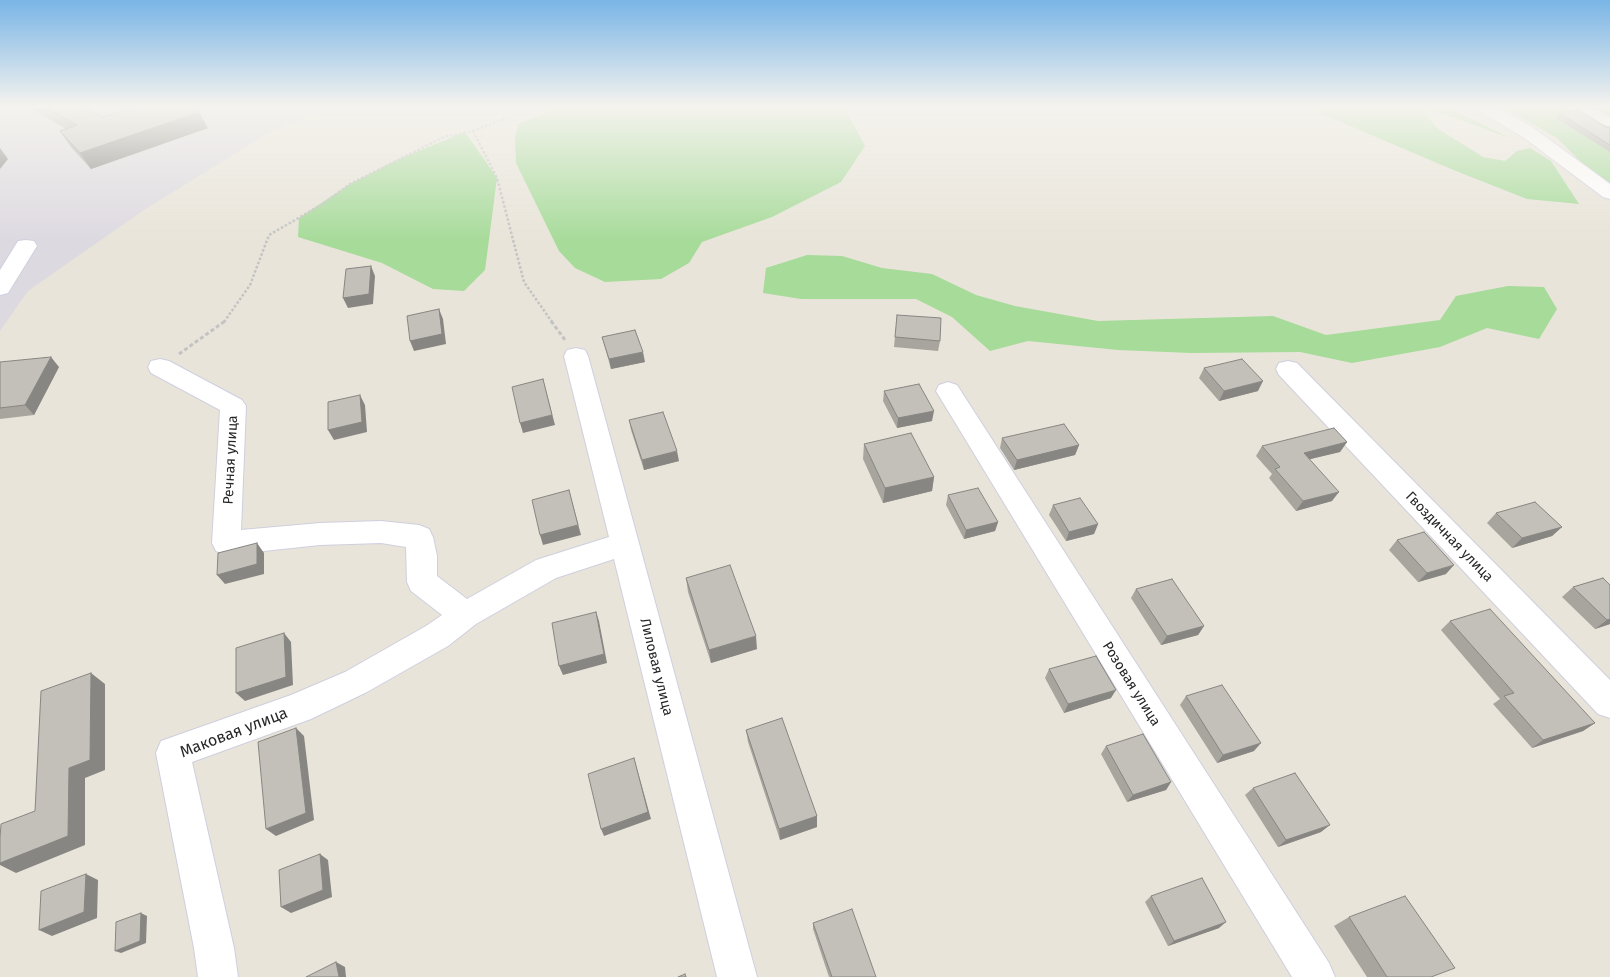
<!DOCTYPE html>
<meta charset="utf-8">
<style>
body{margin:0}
canvas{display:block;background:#e8e4d9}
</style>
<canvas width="1610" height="977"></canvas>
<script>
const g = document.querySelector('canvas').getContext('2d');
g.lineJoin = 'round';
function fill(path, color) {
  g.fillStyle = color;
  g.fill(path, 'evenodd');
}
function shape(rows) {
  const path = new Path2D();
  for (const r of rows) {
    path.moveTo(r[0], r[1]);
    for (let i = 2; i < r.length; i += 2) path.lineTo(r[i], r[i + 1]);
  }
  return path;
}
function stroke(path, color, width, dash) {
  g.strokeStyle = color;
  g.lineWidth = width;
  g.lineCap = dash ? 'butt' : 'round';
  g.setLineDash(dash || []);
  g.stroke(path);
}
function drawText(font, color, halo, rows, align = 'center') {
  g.font = font + ' "Fira Sans",sans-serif';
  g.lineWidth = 4;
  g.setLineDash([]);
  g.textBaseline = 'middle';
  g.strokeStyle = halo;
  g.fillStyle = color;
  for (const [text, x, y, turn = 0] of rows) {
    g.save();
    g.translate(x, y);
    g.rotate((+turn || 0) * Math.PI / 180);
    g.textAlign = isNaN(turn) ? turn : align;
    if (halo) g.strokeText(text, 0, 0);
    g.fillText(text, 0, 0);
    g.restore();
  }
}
fill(shape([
 [0,106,336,106,268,133,141,212,28,291,0,331]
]), '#ddd9e1');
fill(shape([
 [564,106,842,106,845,108,865,146,841,182,772,217,702,242,689,263,661,279,605,282,575,268,559,251,516,163,515,138,518,124],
 [1303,106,1445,106,1510,138,1449,116,1420,108,1437,128,1483,157,1505,161,1517,151,1530,148,1551,161,1579,204,1527,199,1456,171],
 [1501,106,1610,106,1610,185,1595,176,1557,138],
 [465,132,497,178,485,270,464,291,433,289,382,263,298,237,299,218,350,184,397,160],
 [807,255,842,256,882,268,932,274,976,295,1015,306,1098,321,1273,316,1326,335,1440,320,1456,296,1508,286,1544,287,1557,309,1539,339,1487,328,1440,347,1352,363,1300,352,1191,353,1118,350,1028,341,990,351,952,317,916,299,801,299,763,293,766,268]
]), '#a6db99');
const minor = shape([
 [1474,106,1495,106,1535,129,1610,184,1610,199,1603,197,1523,137,1477,110,1474,106],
 [1568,106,1589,106,1610,118,1610,131,1604,130,1571,110,1568,106],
 [26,240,34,241,37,246,8,293,0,295,0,270,18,241,26,240],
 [576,348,585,350,588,356,757,977,717,977,614,559,556,578,476,624,448,646,367,692,311,719,192,762,234,948,238,977,198,977,194,948,156,753,161,741,291,695,345,672,426,626,442,615,411,591,407,582,406,547,381,543,320,545,226,555,216,551,212,543,220,410,151,373,148,367,151,361,160,359,169,361,242,400,246,406,241,530,320,523,381,521,419,525,429,529,433,537,437,556,437,576,467,599,536,560,609,537,564,356,567,350,576,348],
 [1288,361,1297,363,1610,680,1610,718,1598,714,1279,375,1276,369,1279,363,1288,361],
 [948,382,957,385,1329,963,1335,977,1292,977,936,391,939,385,948,382]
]);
stroke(minor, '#cfcfdf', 2);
stroke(shape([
 [473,131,497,178,524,282,552,322],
 [224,322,250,285,269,235,321,205,350,184,444,137,473,131,536,106]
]), '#c3c3c3', 2.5, [2.5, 2]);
stroke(shape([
 [551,321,565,340],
 [179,354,225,321]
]), '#c3c3c3', 3, [4, 2.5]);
fill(minor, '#fff');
fill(shape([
 [27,106,88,106,85,107,103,117,208,128,91,169,71,147,60,131,66,129],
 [1559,113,1610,127,1610,152,1556,118],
 [897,315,940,341,938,351,894,347],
 [602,337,645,362,611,369],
 [0,362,59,367,34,415,0,419],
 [1204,368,1258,391,1219,401,1199,378],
 [884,391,932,421,897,428,883,401],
 [629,420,679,461,644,470,631,430],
 [1002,438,1079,445,1075,455,1014,470,1000,448],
 [1347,442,1340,452,1310,459,1332,501,1296,511,1269,478,1272,474,1256,456,1262,446],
 [864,444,934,477,932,491,883,503,863,459],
 [948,495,998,522,995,531,964,539,946,505],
 [1053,505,1098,524,1094,534,1066,541,1049,515],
 [1496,513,1562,527,1552,536,1512,548,1487,523],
 [1397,540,1446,574,1418,582,1389,550],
 [686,578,757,649,711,663,688,592],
 [1603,578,1610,624,1595,629,1562,597,1573,587],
 [1136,589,1204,626,1198,635,1161,645,1131,598],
 [1450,621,1595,723,1583,731,1532,748,1493,704,1500,699,1441,630],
 [1049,669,1111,698,1064,713,1045,678],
 [1186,696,1254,751,1217,763,1180,705],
 [746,730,817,816,817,827,780,840,748,742],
 [1106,746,1171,782,1166,790,1127,802,1101,754],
 [1253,788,1321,832,1278,847,1245,795],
 [1151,896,1219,928,1168,946,1145,902],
 [1349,917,1432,977,1367,977,1334,926],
 [813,923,876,977,829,977,813,929]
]), '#a8a59f');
fill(shape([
 [199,112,208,128,91,169,80,153],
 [0,148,8,159,0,169],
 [371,266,375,276,373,304,348,308,343,298],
 [439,309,443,319,446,344,414,351,410,341],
 [643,352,645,362,611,369,609,359],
 [51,357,59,367,34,415,25,405],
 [543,379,555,425,523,433,520,423],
 [1263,381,1258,391,1219,401,1224,391],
 [360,395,365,405,367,432,334,440,328,430],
 [934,411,932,421,897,428,898,418],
 [1347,442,1340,452,1298,462,1304,453],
 [1079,445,1075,455,1014,470,1017,460],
 [677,451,679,461,644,470,642,460],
 [934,477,932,491,883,503,885,488],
 [569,490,581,535,543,545,540,535],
 [1339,492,1332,501,1296,511,1303,501],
 [998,522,995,531,964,539,966,530],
 [1098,524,1094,534,1066,541,1069,532],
 [1562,527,1552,536,1512,548,1522,538],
 [257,543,264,553,264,574,225,584,217,575],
 [1454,565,1446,574,1418,582,1427,573],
 [596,612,599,621,607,663,563,675,559,666],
 [1610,619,1610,624,1595,629,1607,620],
 [1204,626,1198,635,1161,645,1167,636],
 [284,633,291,642,293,685,245,701,236,693],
 [756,636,757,649,711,663,709,650],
 [91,673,105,684,105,770,85,778,85,845,16,873,0,865,0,863,69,768],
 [1116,690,1111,698,1064,713,1068,704],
 [1595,723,1583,731,1532,748,1543,740],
 [296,728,304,736,314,820,276,836,266,829],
 [1261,743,1254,751,1217,763,1223,755],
 [634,758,651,819,604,836,601,829],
 [1171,782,1166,790,1127,802,1133,795],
 [817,816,817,827,780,840,779,829],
 [1330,825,1321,832,1278,847,1286,840],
 [320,854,328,860,332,897,291,913,281,907],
 [86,874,98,880,97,918,52,936,39,930],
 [141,913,147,916,146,943,121,953,115,951],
 [1226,922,1219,928,1168,946,1174,941],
 [336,962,345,967,346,977,339,977]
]), '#888682');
const building = shape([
 [43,106,83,106,103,117,140,106,191,106,199,112,80,153,60,131,77,125,43,106],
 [1579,110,1606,127,1610,127,1610,145,1559,113,1579,110],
 [371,266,369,294,343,298,346,269,371,266],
 [439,309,442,334,410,341,407,316,439,309],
 [897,315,941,318,940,341,895,337,897,315],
 [635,330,643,352,609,359,602,337,635,330],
 [51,357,25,405,0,408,0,362,51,357],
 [1242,359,1263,381,1224,391,1204,368,1242,359],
 [543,379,552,415,520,423,512,387,543,379],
 [919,384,934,411,898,418,884,391,919,384],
 [360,395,362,422,328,430,328,402,360,395],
 [663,412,677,451,642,460,629,420,663,412],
 [1064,424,1079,445,1017,460,1002,438,1064,424],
 [1334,428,1347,442,1304,453,1339,492,1303,501,1275,469,1280,467,1262,446,1334,428],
 [911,433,934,477,885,488,864,444,911,433],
 [978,488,998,522,966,530,948,495,978,488],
 [569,490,578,525,540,535,532,500,569,490],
 [1080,498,1098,524,1069,532,1053,505,1080,498],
 [1535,502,1562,527,1522,538,1496,513,1535,502],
 [1424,532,1454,565,1427,573,1397,540,1424,532],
 [257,543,257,564,217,575,218,553,257,543],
 [730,565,756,636,709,650,686,578,730,565],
 [1603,578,1610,585,1610,619,1607,620,1573,587,1603,578],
 [1172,579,1204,626,1167,636,1136,589,1172,579],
 [1490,609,1595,723,1543,740,1504,696,1514,693,1450,621,1490,609],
 [596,612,604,654,559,666,552,623,596,612],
 [284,633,286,677,236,693,236,648,284,633],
 [1096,656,1116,690,1068,704,1049,669,1096,656],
 [91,673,90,760,69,768,68,836,0,863,0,838,1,824,35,811,41,691,91,673],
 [1222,685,1261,743,1223,755,1186,696,1222,685],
 [782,718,817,816,779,829,746,730,782,718],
 [296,728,306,813,266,829,258,742,296,728],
 [1143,734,1171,782,1133,795,1106,746,1143,734],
 [634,758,648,812,601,829,588,774,634,758],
 [1295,773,1330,825,1286,840,1253,788,1295,773],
 [320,854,323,890,281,907,279,870,320,854],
 [86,874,84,912,39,930,41,891,86,874],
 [1202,878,1226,922,1174,941,1151,896,1202,878],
 [1405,896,1455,968,1431,977,1387,977,1349,917,1405,896],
 [852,909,876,977,832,977,813,923,852,909],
 [141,913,140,941,115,951,116,922,141,913],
 [336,962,339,977,306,977,336,962],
 [685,974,686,977,678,977,685,974]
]);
fill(building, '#c3c0b9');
stroke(building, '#888682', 1);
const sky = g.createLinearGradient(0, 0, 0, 242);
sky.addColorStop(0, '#79b5e6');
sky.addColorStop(0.44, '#f5f3ee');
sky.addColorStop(1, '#f5f3ee00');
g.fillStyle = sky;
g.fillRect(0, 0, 1610, 242);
drawText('14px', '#272727', '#fff', [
 ["Речная улица",231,460,-87],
 ["Гвоздичная улица",1449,537,46],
 ["Лиловая улица",656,667,76],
 ["Розовая улица",1131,684,58]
]);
drawText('16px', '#272727', '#fff', [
 ["Маковая улица",234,733,-21]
]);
</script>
